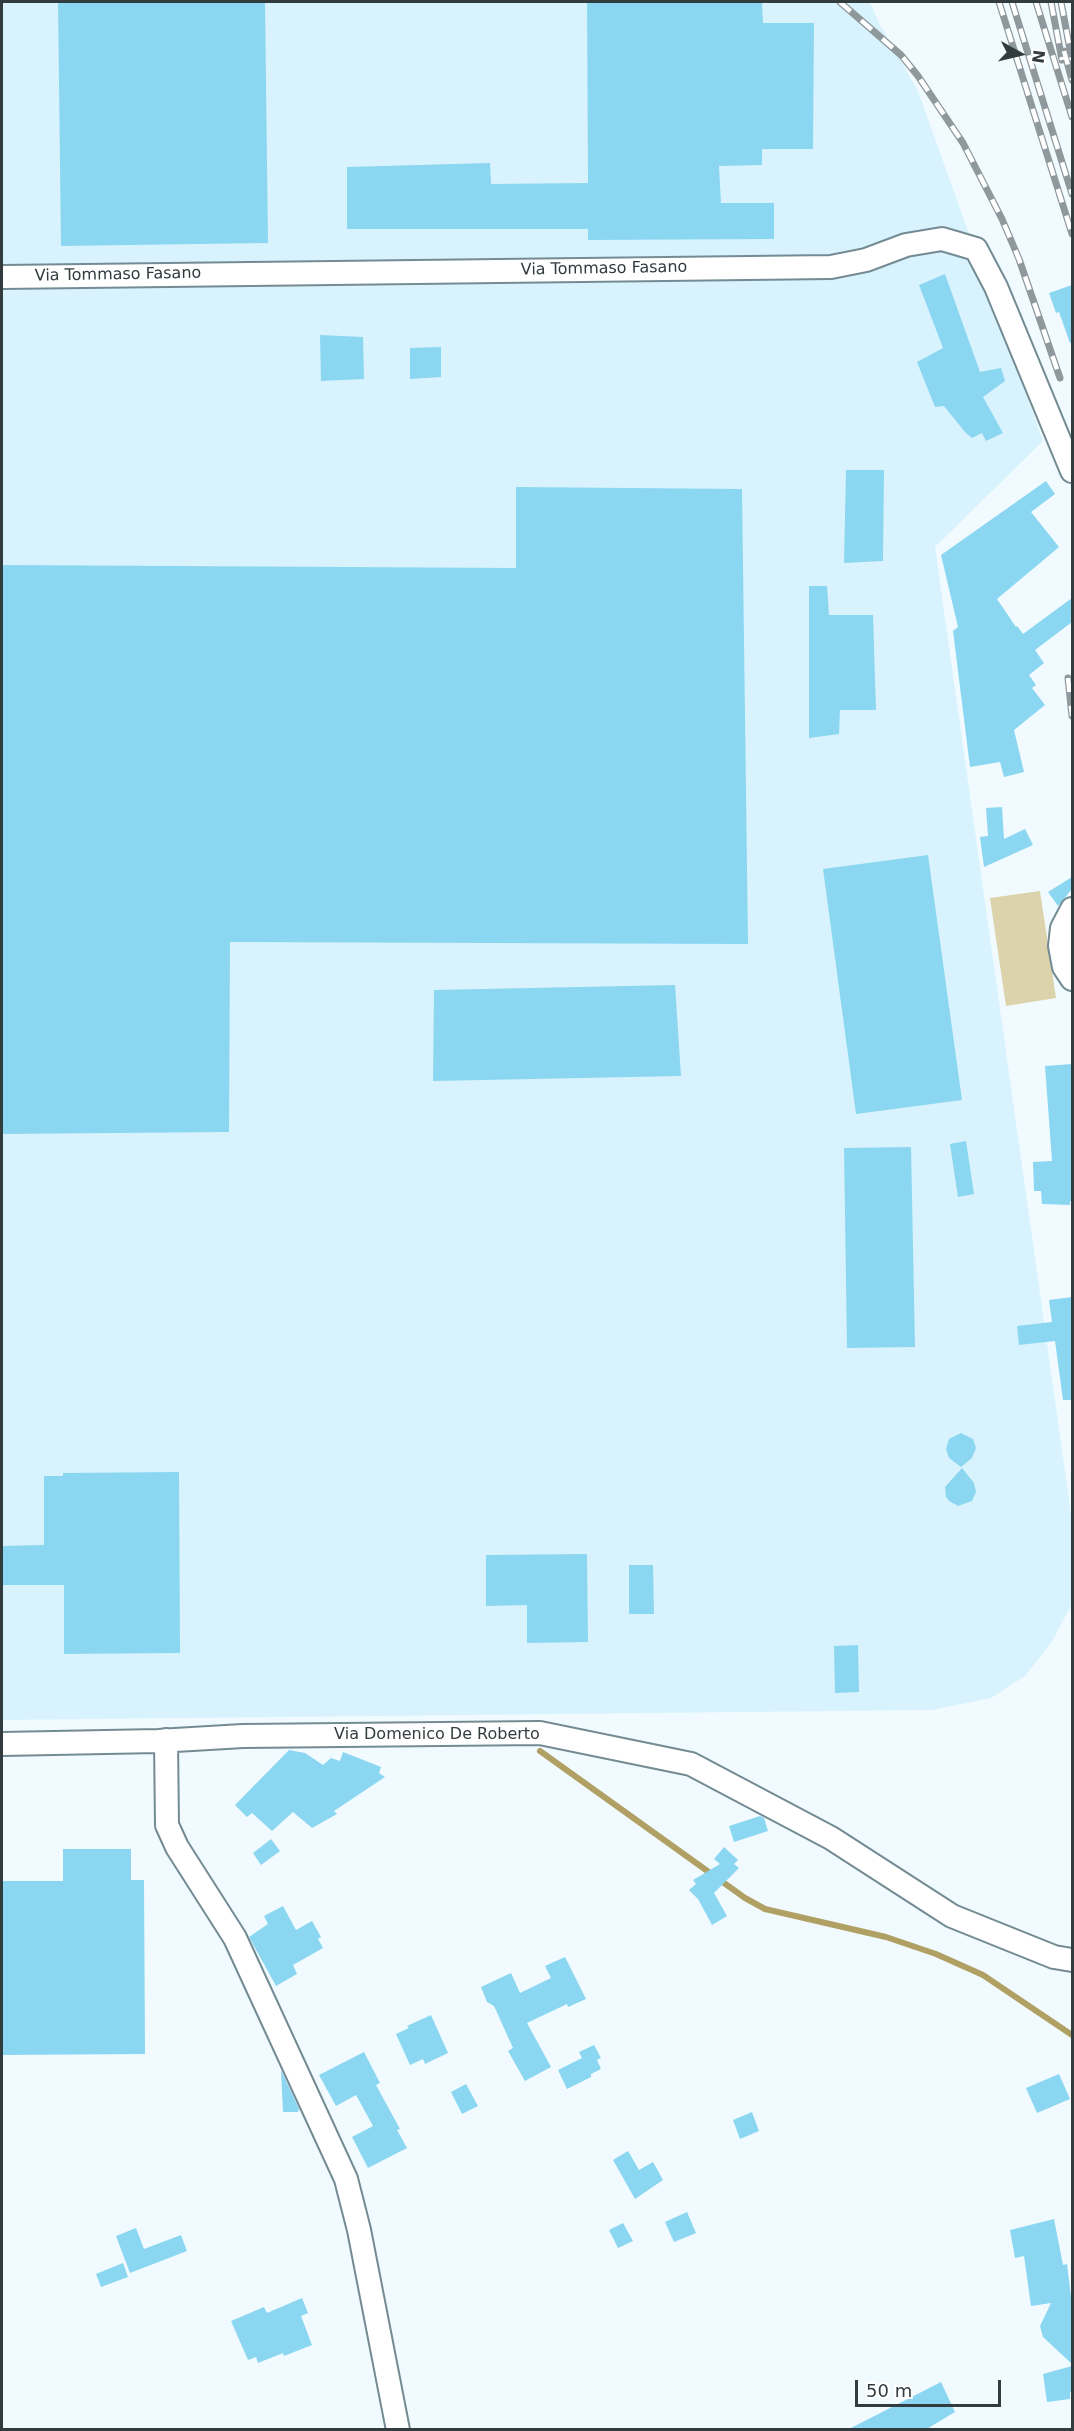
<!DOCTYPE html>
<style>
body{margin:0}
#map{position:relative;width:1074px;height:2431px;overflow:hidden;background:#f1fbff;font-family:"DejaVu Sans",sans-serif}
canvas{display:block}
.frame{position:absolute;inset:0;border:3px solid #323c3f;pointer-events:none}
.north{position:absolute;left:990px;top:24px;width:60px;height:60px;-webkit-text-stroke:4px #fff;paint-order:stroke;rotate:98deg;font-size:16px;font-weight:700;line-height:24px;text-align:center;color:#323c3f}
.north::after{content:'';display:block;margin:auto;width:21px;height:27px;background:#323c3f;clip-path:polygon(50% 0,100% 100%,50% 72%,0 100%)}
.scale{position:absolute;left:855px;top:2380px;width:146px;height:27px;box-sizing:border-box;border:3px solid #323c3f;border-top:0;padding-left:8px;font-size:18px;line-height:21px;white-space:nowrap;color:#323c3f;-webkit-text-stroke:4px #fff;paint-order:stroke}
</style>
<div id="map">
<canvas width="1074" height="2431"></canvas>
<div class="frame"></div>
<div class="north">N</div>
<div class="scale">50 m</div>
</div>
<script>
const g = document.querySelector('canvas').getContext('2d');
g.lineJoin = 'round';
function fill(path, color) {
  g.fillStyle = color;
  g.fill(path, 'evenodd');
}
function shape(rows) {
  const path = new Path2D();
  for (const r of rows) {
    path.moveTo(r[0], r[1]);
    for (let i = 2; i < r.length; i += 2) path.lineTo(r[i], r[i + 1]);
  }
  return path;
}
function stroke(path, color, width, dash) {
  g.strokeStyle = color;
  g.lineWidth = width;
  g.lineCap = dash ? 'butt' : 'round';
  g.setLineDash(dash || []);
  g.stroke(path);
}
function drawText(font, color, halo, rows, align = 'center') {
  g.font = font + ' "DejaVu Sans",sans-serif';
  g.lineWidth = 4.5;
  g.setLineDash([]);
  g.textBaseline = 'middle';
  g.strokeStyle = halo;
  g.fillStyle = color;
  for (const [text, x, y, turn = 0] of rows) {
    g.save();
    g.translate(x, y);
    g.rotate((+turn || 0) * Math.PI / 180);
    g.textAlign = isNaN(turn) ? turn : align;
    if (halo) g.strokeText(text, 0, 0);
    g.fillText(text, 0, 0);
    g.restore();
  }
}
fill(shape([
 [2,2,870,2,878,21,918,91,1043,441,935,547,1072,1521,1072,1604,1051,1643,1025,1676,991,1698,932,1710,2,1720]
]), '#d8f3fd');
fill(shape([
 [1040,891,1056,998,1006,1006,990,898]
]), '#dcd2ab');
stroke(shape([
 [540,1751,745,1898,765,1909,886,1937,936,1954,983,1975,1072,2035]
]), '#b0a063', 6);
fill(shape([
 [58,2,265,2,268,243,61,246],
 [587,2,762,2,763,23,814,23,813,149,762,149,762,165,719,166,721,203,774,203,774,239,588,240,588,229,347,229,347,167,490,163,491,184,588,183],
 [945,274,980,372,1001,368,1005,381,983,397,1003,433,986,441,982,433,972,438,965,432,944,406,935,407,917,362,943,348,919,285],
 [1072,285,1072,343,1070,343,1059,312,1056,313,1049,293],
 [320,335,363,337,364,379,321,381],
 [441,347,441,377,410,379,410,348],
 [846,470,884,470,883,561,844,563],
 [1046,481,1055,494,1031,512,1059,547,997,599,1016,627,1017,626,1023,634,1072,598,1072,622,1035,650,1044,663,1029,675,1036,685,1032,688,1045,705,1014,730,1024,772,1004,777,1000,762,970,767,953,631,958,627,941,555],
 [516,487,742,489,748,944,230,942,229,1132,2,1134,2,565,516,568],
 [809,586,827,586,829,615,873,615,876,710,840,710,839,734,809,738],
 [1002,807,1004,839,1025,829,1033,845,984,867,980,837,988,836,986,808],
 [928,855,962,1100,856,1114,823,869],
 [1072,877,1072,889,1058,906,1048,892],
 [675,985,681,1076,433,1081,434,990],
 [1072,1064,1072,1201,1070,1201,1070,1205,1042,1204,1041,1191,1034,1191,1033,1162,1052,1161,1045,1066],
 [966,1141,974,1194,958,1197,950,1144],
 [911,1147,915,1347,847,1348,844,1148],
 [1072,1297,1072,1400,1063,1400,1055,1341,1019,1345,1017,1326,1052,1322,1049,1300],
 [961,1433,973,1439,976,1448,972,1458,961,1467,949,1458,946,1449,949,1439],
 [962,1468,974,1483,976,1492,972,1501,958,1506,949,1501,946,1497,945,1487],
 [179,1472,180,1653,64,1654,64,1585,2,1585,2,1546,44,1545,44,1476,63,1476,63,1473],
 [587,1554,588,1642,527,1643,527,1605,486,1606,486,1555],
 [629,1565,653,1565,654,1614,629,1614],
 [858,1645,859,1692,835,1693,834,1646],
 [289,1750,305,1753,323,1765,331,1758,340,1761,343,1752,381,1767,379,1773,385,1777,334,1811,337,1814,312,1828,293,1812,272,1831,252,1813,247,1817,235,1805],
 [760,1816,764,1818,768,1831,734,1842,729,1826],
 [271,1839,280,1851,261,1865,253,1853],
 [724,1847,738,1860,734,1864,739,1868,714,1893,727,1916,712,1925,698,1899,689,1890,696,1884,693,1880,720,1864,714,1859],
 [63,1849,131,1849,131,1880,144,1880,145,2054,2,2055,2,1881,63,1881],
 [283,1906,296,1930,312,1921,321,1937,318,1939,323,1948,293,1965,297,1974,276,1986,249,1937,268,1924,264,1916],
 [565,1957,586,1999,568,2007,567,2004,527,2023,551,2067,525,2081,508,2051,513,2048,494,2006,487,2002,481,1987,511,1973,520,1993,551,1978,545,1966],
 [431,2015,448,2053,425,2064,423,2059,410,2065,396,2034,409,2028,407,2026],
 [594,2045,601,2058,597,2060,601,2069,591,2074,591,2077,567,2089,558,2070,582,2058,579,2052],
 [364,2052,380,2083,376,2085,400,2129,397,2130,407,2148,368,2168,352,2137,373,2126,356,2095,336,2106,319,2075],
 [281,2070,299,2109,298,2112,283,2112],
 [1059,2074,1070,2099,1037,2113,1026,2088],
 [466,2084,478,2106,462,2114,451,2092],
 [752,2112,759,2131,740,2139,733,2120],
 [628,2151,639,2170,653,2162,663,2180,635,2199,613,2160],
 [687,2212,696,2233,674,2242,665,2222],
 [1054,2219,1063,2265,1067,2264,1072,2305,1072,2364,1043,2337,1040,2326,1051,2303,1031,2306,1024,2256,1015,2258,1010,2230],
 [623,2223,633,2241,618,2248,609,2230],
 [136,2228,144,2249,181,2235,187,2251,130,2273,116,2236],
 [123,2263,128,2277,101,2287,96,2274],
 [302,2298,308,2313,301,2316,312,2345,284,2356,283,2353,258,2363,256,2357,248,2360,231,2321,264,2307,267,2313],
 [1072,2366,1072,2392,1070,2392,1070,2399,1047,2402,1043,2374],
 [941,2382,955,2412,925,2430,847,2430]
]), '#8bd7f1');
const minor = shape([
 [2,277,831,267,866,260,906,245,942,239,976,249,996,287,1072,471],
 [1072,909,1062,928,1060,946,1064,967,1072,979],
 [166,1740,167,1825,177,1847,235,1938,346,2179,359,2230,398,2430],
 [2,1744,158,1741,243,1736,540,1733,691,1764,831,1838,952,1916,1054,1957,1072,1960]
]);
stroke(minor, '#748b93', 26);
stroke(minor, '#fff', 22);
const rail = shape([
 [840,2,901,55,918,76,963,143,1002,219,1019,259,1060,378],
 [999,2,1072,234],
 [1012,2,1072,194],
 [1036,2,1072,117],
 [1051,2,1062,60],
 [1061,2,1072,60],
 [1064,51,1072,80],
 [1068,678,1072,716]
]);
stroke(rail, '#8f999d', 7);
stroke(rail, '#fff', 4.5, [14]);
drawText('16px', '#323c3f', '#fff', [
 ["Via Tommaso Fasano",604,269,-1],
 ["Via Tommaso Fasano",118,275,-1],
 ["Via Domenico De Roberto",437,1735]
]);
</script>
